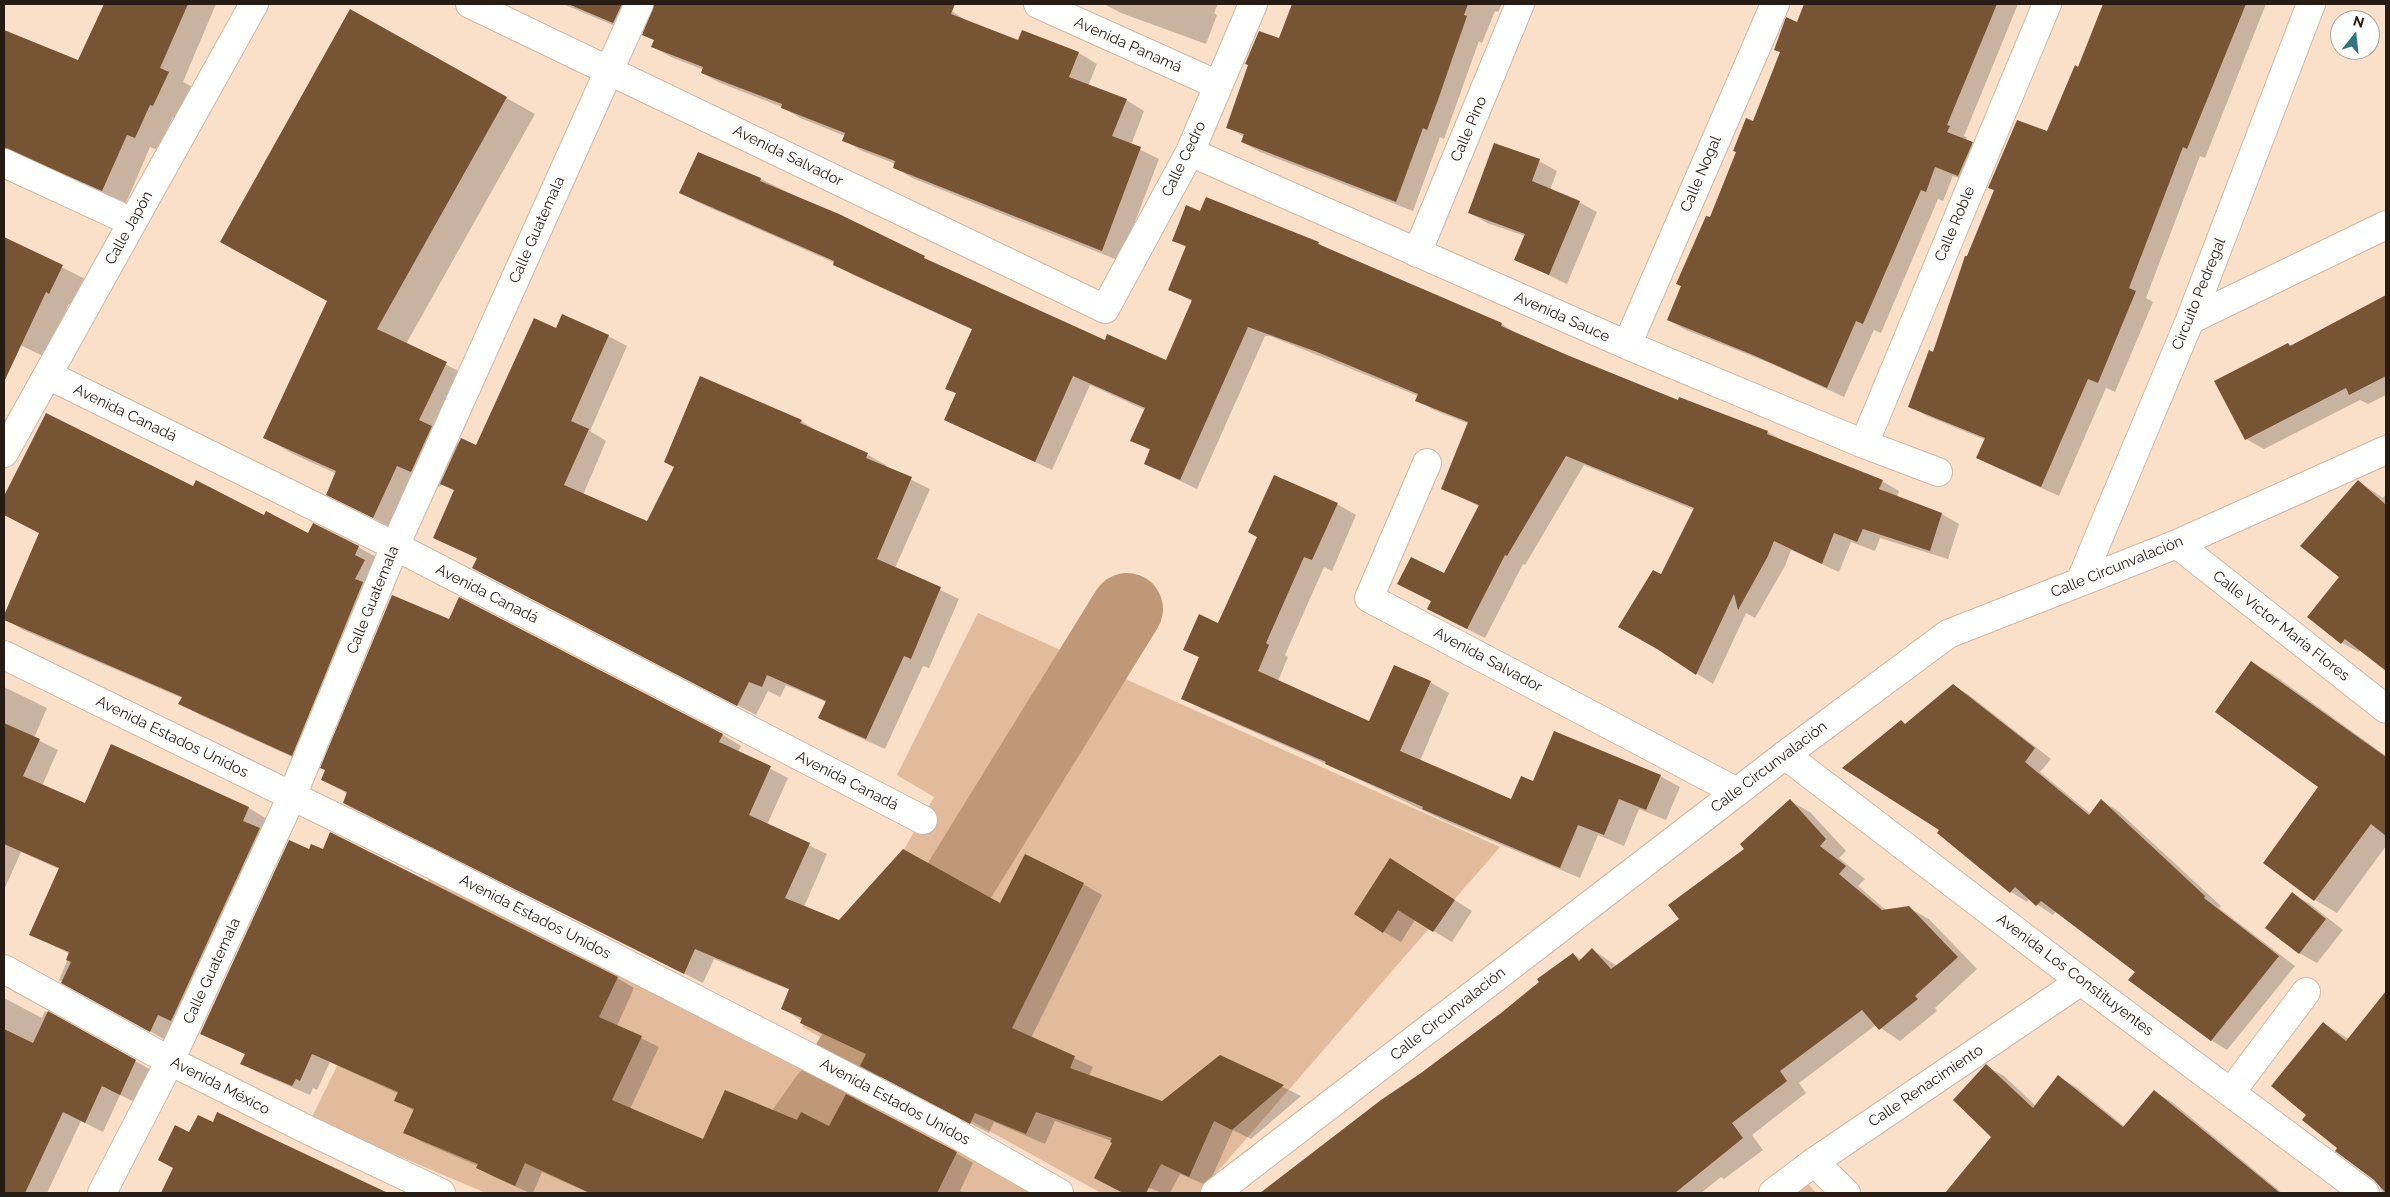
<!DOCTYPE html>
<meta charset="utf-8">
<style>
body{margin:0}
#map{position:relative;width:2390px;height:1197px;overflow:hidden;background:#fbe0c9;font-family:Raleway,sans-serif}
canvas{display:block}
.frame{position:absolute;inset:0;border:5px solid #261c14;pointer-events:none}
.north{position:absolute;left:2330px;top:10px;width:50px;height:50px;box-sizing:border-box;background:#fff;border:1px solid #a8a4a1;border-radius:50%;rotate:16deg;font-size:14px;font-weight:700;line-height:20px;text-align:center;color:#261c14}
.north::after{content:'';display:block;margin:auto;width:18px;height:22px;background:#2e7481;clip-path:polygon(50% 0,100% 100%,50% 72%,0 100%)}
</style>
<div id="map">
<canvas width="2390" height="1197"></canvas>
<div class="frame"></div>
<div class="north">N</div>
</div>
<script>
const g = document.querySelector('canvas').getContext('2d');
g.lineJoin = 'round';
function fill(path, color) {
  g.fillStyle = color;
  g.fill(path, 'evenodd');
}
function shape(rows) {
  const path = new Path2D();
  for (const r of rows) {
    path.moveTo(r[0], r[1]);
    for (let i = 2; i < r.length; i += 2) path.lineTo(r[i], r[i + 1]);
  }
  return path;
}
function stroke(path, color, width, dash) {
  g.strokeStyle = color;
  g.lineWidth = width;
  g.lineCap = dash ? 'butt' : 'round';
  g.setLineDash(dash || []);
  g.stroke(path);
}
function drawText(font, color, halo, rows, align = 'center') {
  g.font = font + ' Raleway,sans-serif';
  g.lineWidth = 5;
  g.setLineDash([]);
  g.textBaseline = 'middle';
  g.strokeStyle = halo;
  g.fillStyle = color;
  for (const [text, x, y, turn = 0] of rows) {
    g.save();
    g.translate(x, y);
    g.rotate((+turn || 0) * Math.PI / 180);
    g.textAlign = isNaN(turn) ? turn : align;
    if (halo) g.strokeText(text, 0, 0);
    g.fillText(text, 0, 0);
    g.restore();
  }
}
fill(shape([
 [978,613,1500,847,1199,1193,1101,1193,802,1027,934,797,897,775],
 [434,868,1036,1193,486,1193,311,1119],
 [1806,1181,1816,1193,1790,1193]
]), '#e1bb9b');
fill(shape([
 [106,4,216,4,183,82,191,86,176,118,173,117,158,150,150,147,126,203,34,161,18,160,4,151,4,130,7,123,4,121,4,30,79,62],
 [563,4,647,4,632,33],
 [656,4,952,4,950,10,970,23,1019,42,1022,32,1079,53,1097,64,1088,86,1126,100,1144,111,1131,145,1159,159,1120,261,912,178,894,167,896,164,862,151,844,140,845,136,800,118,782,107,720,83,702,73,704,70,671,57,653,47,655,41,644,35],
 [1104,4,1218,4,1214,13,1217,15,1206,44,1121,13],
 [1294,4,1305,7,1306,4,1502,4,1498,12,1495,11,1482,43,1479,41,1444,139,1440,137,1413,211,1260,152,1242,142,1244,137,1228,127,1280,40],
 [1805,4,2018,4,1964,136,1967,137,1965,141,1989,153,1976,185,1953,176,1943,201,1938,199,1881,333,1874,330,1844,397,1772,364,1686,330,1668,320,1754,123,1781,53,1775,49,1798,23],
 [2104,4,2266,4,2205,158,2200,156,2146,298,2153,302,2115,392,2106,388,2059,496,1995,467,1978,458,1986,440,1927,416,1910,406,1933,353,1968,258,2047,133,2079,68],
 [350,11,535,114,406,344,470,377,448,436,460,443,477,446,557,329,608,336,627,346,590,431,606,441,583,495,648,523,801,421,819,432,868,455,886,465,885,467,930,489,895,568,959,599,929,668,923,666,885,749,838,728,819,718,826,702,786,685,780,697,768,691,756,715,474,568,478,559,434,538,455,491,442,484,440,487,426,481,401,533,328,494,337,474,293,454,264,437,329,301],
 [1539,161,1557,171,1550,190,1579,202,1597,212,1567,284,1515,259,1525,236,1487,223,1470,213],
 [761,179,941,267,1106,341,1167,361,1193,302,1170,289,1187,248,1173,240,1201,212,1318,243,1336,253,1502,324,1518,335,1679,401,1768,432,1785,442,1882,481,1899,491,1897,497,1942,514,1959,524,1948,559,1880,538,1875,551,1851,542,1839,572,1791,550,1785,566,1755,618,1746,613,1713,684,1662,651,1661,576,1694,510,1584,465,1525,565,1523,564,1485,638,1445,618,1432,601,1399,584,1445,575,1480,507,1442,488,1469,424,1434,410,1417,400,1418,396,1270,336,1265,336,1197,489,1145,464,1151,451,1132,440,1145,410,1090,385,1052,470,946,420,957,394,947,388,973,330,851,274,835,263,697,202,680,192],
 [4,238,85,279,72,306,69,304,45,357,10,340,4,354],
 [2386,296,2386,395,2368,404,2360,400,2264,449,2246,439,2288,344,2292,346],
 [46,415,172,478,309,535,358,547,378,558,312,766,200,715,180,703,182,698,23,630,4,618,40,534,4,514,4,498],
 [2358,481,2383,498,2386,494,2386,669,2361,649,2359,652,2342,643,2340,577],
 [1337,504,1356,515,1332,571,1324,567,1285,655,1288,657,1278,681,1370,723,1430,682,1449,693,1420,761,1512,800,1533,782,1660,776,1680,787,1666,820,1639,809,1624,846,1598,835,1580,878,1443,820,1331,766,1202,709,1183,698,1200,658,1185,650,1219,624],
 [460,599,723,735,741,746,738,752,788,778,767,825,827,854,804,907,839,922,1000,905,1083,884,1102,895,1031,1038,1093,1067,1089,1076,1162,1102,1220,1056,1301,1096,1251,1139,1233,1130,1208,1186,1180,1174,1170,1193,1162,1193,1121,1176,1112,1141,1055,1121,1045,1144,994,1122,989,1133,880,1076,867,1055,820,1033,782,1008,790,990,714,959,703,983,344,803,348,794,322,780,450,621],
 [2252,663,2274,675,2386,756,2386,846,2337,913,2315,900,2265,863,2320,787],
 [1953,685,1969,695,2051,759,2040,772,2091,814,2101,801,2117,810,2221,906,2219,908,2295,966,2227,1050,2211,1040,2137,972,2056,911,2053,915,2029,899,2027,902,2011,892,1938,833,1941,830,1906,725],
 [4,687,47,708,34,738,58,750,42,786,86,805,111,745,249,808,267,819,169,1042,59,980,70,954,31,935,59,869,21,852,4,890],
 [1790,801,1810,812,1846,851,1839,858,1865,879,1858,886,1887,911,1909,908,1929,919,1977,969,1935,1008,1937,1011,1900,1041,1876,1025,1799,1083,1806,1093,1752,1135,1763,1150,1724,1179,1721,1177,1701,1193,1287,1193,1278,1181,1502,1014,1573,954,1582,960,1593,950,1617,966,1681,920],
 [1408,870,1472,911,1452,942,1415,920,1401,942,1384,932],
 [2292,894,2310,904,2343,930,2317,963,2299,953],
 [617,978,634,988,617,1026,659,1047,630,1109,704,1141,798,1121,956,1153,973,1163,960,1191,965,1193,589,1193,542,1172,533,1193,530,1193,494,1177,477,1168,478,1166,422,1142,405,1132,414,1111,396,1100,399,1094,330,1062,317,1090,313,1088,310,1095,259,1073,242,1063,246,1055,201,1033],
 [2386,993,2386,1193,2383,1193,2375,1180,2339,1148,2308,1115,2324,1024,2349,1039],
 [4,998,42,1018,45,1011,153,1071,137,1103,120,1095,103,1132,81,1121,47,1193,4,1193],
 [1986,1066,2004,1076,2036,1106,2058,1077,2076,1087,2125,1127,2154,1092,2172,1102,2282,1193,1946,1193,1993,1137],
 [190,1133,368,1187,365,1193,161,1193]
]), '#0003');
stroke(shape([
 [843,1069,1127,609],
 [758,1193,825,1098]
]), '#bf9977', 72);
fill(shape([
 [104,4,188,4,160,68,169,72,153,106,150,105,135,138,127,135,102,191,4,148,4,30,78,60],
 [568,4,622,4,613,23],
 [654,4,955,4,951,14,1018,40,1022,30,1079,52,1069,77,1127,99,1112,136,1141,147,1102,251,893,168,895,161,842,141,845,133,781,108,782,104,701,73,703,67,651,47,654,40,642,35],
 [1292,4,1468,4,1464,15,1467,16,1439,97,1427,130,1423,128,1396,202,1241,142,1244,134,1226,128,1248,65,1245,64,1259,31,1279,38],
 [1804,4,1997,4,1947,125,1950,126,1947,132,1973,142,1958,176,1935,167,1926,192,1921,190,1863,324,1856,321,1827,388,1753,355,1667,320,1681,286,1676,284,1706,216,1710,217,1736,152,1733,151,1746,118,1753,121,1780,52,1774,50,1786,17,1797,22],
 [2103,4,2246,4,2187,149,2183,147,2129,288,2136,291,2098,383,2088,379,2041,487,1976,458,1985,438,1908,407,1929,350,1933,352,1965,256,1967,256,1994,190,1988,188,2017,120,2047,131,2075,65,2078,67],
 [350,9,507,97,377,329,447,362,419,420,432,426,411,472,397,466,373,518,326,495,336,471,263,438,327,301,220,242],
 [1494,143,1540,159,1532,181,1580,201,1549,275,1514,260,1525,234,1468,213],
 [698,152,761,178,760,181,839,214,925,256,924,258,1105,340,1107,334,1166,360,1192,300,1168,290,1186,246,1172,241,1186,205,1200,211,1206,197,1319,242,1318,244,1502,323,1501,326,1567,355,1678,400,1679,397,1768,431,1767,434,1883,480,1879,489,1942,513,1930,551,1863,529,1857,542,1834,533,1822,564,1774,541,1768,556,1738,610,1734,594,1696,675,1657,649,1618,627,1653,570,1661,574,1694,508,1566,456,1507,556,1505,555,1467,629,1427,609,1431,601,1397,584,1411,557,1444,573,1479,505,1441,489,1468,422,1415,401,1418,394,1317,352,1248,327,1180,480,1144,464,1150,449,1130,441,1145,408,1073,376,1035,462,944,420,956,393,945,389,972,329,833,265,834,261,679,193],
 [4,237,63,265,49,294,46,292,4,382],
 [2386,295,2386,376,2349,395,2346,388,2245,440,2214,381,2288,343,2290,346],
 [562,314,609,335,571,421,589,429,564,485,647,521,674,467,664,462,700,376,802,420,800,423,868,453,866,458,912,477,877,559,941,587,911,659,904,656,866,739,818,718,826,701,767,675,762,687,749,682,737,706,472,568,477,558,433,538,454,490,440,484,461,438,476,445,534,318,556,328],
 [46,413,193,486,196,480,264,515,266,511,308,533,313,523,359,546,355,555,365,560,355,579,363,582,292,756,178,704,182,697,4,620,4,615,39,533,4,515,4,496],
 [1274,475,1338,503,1312,560,1304,557,1266,643,1269,645,1258,671,1369,721,1394,665,1431,681,1400,751,1511,799,1521,776,1533,781,1554,731,1661,775,1646,810,1619,799,1604,835,1578,825,1560,868,1422,809,1423,807,1325,764,1326,762,1181,699,1199,657,1183,650,1199,614,1218,623,1257,537,1248,532],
 [2358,480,2386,505,2386,671,2345,639,2341,644,2307,617,2339,577,2300,546],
 [392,595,449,619,459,597,723,734,719,742,771,766,749,815,810,843,785,898,839,920,903,849,1000,903,1025,854,1084,883,1012,1028,1075,1056,1070,1068,1162,1101,1220,1055,1284,1085,1232,1130,1214,1121,1189,1177,1161,1164,1146,1193,1123,1193,1094,1178,1112,1143,1110,1142,1112,1138,1036,1112,1026,1134,975,1113,970,1124,860,1066,866,1054,800,1023,802,1018,781,1009,789,989,695,949,684,974,343,803,347,792,321,780,325,770,320,768],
 [2251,661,2386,757,2386,836,2371,824,2314,901,2263,863,2318,787,2215,712],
 [1953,684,2035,748,2025,762,2089,815,2101,799,2205,896,2204,898,2279,956,2211,1041,2128,980,2135,972,2041,901,2036,906,2015,887,2010,893,1937,833,1939,830,1842,768,1901,720,1905,724],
 [4,723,40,739,23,776,85,803,111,744,249,807,243,821,260,828,171,1021,158,1015,150,1032,61,983,71,962,66,960,69,952,29,935,59,868,4,844],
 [1790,799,1826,839,1820,846,1846,866,1839,874,1882,910,1909,906,1958,957,1915,996,1918,999,1879,1030,1862,1010,1780,1071,1787,1081,1732,1123,1743,1138,1675,1193,1260,1193,1381,1100,1421,1073,1501,1013,1539,982,1537,979,1573,953,1579,961,1592,948,1611,969,1679,919,1668,905,1744,849,1740,844],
 [330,832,618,977,599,1017,642,1036,612,1100,703,1139,725,1090,797,1120,801,1112,829,1126,846,1094,957,1152,937,1193,590,1193,525,1163,515,1186,476,1168,478,1164,403,1133,414,1109,394,1101,398,1092,312,1054,300,1081,296,1079,292,1086,240,1064,245,1054,200,1034,289,840,309,849,311,844,323,849],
 [1390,858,1455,900,1433,932,1398,910,1383,933,1354,914],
 [2292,892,2326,919,2299,954,2265,928],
 [2386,991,2386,1193,2374,1180,2335,1151,2337,1148,2302,1120,2306,1115,2271,1086,2323,1022,2346,1041],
 [48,1011,136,1060,120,1095,102,1086,85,1123,63,1112,25,1193,4,1193,4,1029,33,1043],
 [1986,1064,2033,1108,2058,1075,2123,1127,2154,1090,2280,1193,1945,1193,1991,1137,1953,1100],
 [217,1112,265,1135,388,1193,161,1193,173,1168,158,1160,175,1125,189,1132,198,1115,213,1122]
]), '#775434');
const minor = shape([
 [470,4,1105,309,1190,152,1253,4],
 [1038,4,1218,85],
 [1190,152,1627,345,1864,444,1938,472],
 [4,163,132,222],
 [1417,253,1520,4],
 [2190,320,2386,225],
 [1627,345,1775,4],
 [48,375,395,546,923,820],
 [1864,444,2047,4],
 [4,453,254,4],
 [1427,463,1369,598,1737,792],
 [2177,544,2386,709],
 [2080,582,2190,320,2311,4],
 [4,655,429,863,807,1056,946,1128,1059,1193],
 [1785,755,2081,981,2365,1193],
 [4,969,170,1061,308,1130,441,1193],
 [2231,1092,2306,992],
 [1814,1162,1846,1193],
 [102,1193,170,1061,292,796,395,546,639,4],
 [1215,1193,1785,755,1948,634,2177,544,2386,450],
 [1773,1193,1814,1162,2081,981]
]);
stroke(minor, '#d1b7a1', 30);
stroke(minor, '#fff', 28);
drawText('15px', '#261c14', '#fff', [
 ["Avenida Panamá",1128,45,24],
 ["Calle Pino",1469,129,-67],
 ["Avenida Salvador",788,156,26],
 ["Calle Cedro",1184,159,-64],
 ["Calle Nogal",1701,174,-67],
 ["Calle Roble",1955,224,-67],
 ["Calle Japón",129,228,-61],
 ["Calle Guatemala",537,230,-66],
 ["Circuito Pedregal",2199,294,-68],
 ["Avenida Sauce",1562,317,24],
 ["Avenida Canadá",125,413,26],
 ["Calle Circunvalación",2117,567,-22],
 ["Avenida Canadá",487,594,27],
 ["Calle Guatemala",373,600,-68],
 ["Calle Víctor María Flores",2281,626,38],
 ["Avenida Salvador",1488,660,28],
 ["Avenida Estados Unidos",172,737,26],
 ["Calle Circunvalación",1769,767,-37],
 ["Avenida Canadá",847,781,27],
 ["Avenida Estados Unidos",535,917,27],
 ["Calle Guatemala",212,971,-65],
 ["Avenida Los Constituyentes",2075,975,37],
 ["Calle Circunvalación",1448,1014,-38],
 ["Avenida México",220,1086,27],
 ["Calle Renacimiento",1926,1086,-34],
 ["Avenida Estados Unidos",895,1102,28]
]);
</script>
